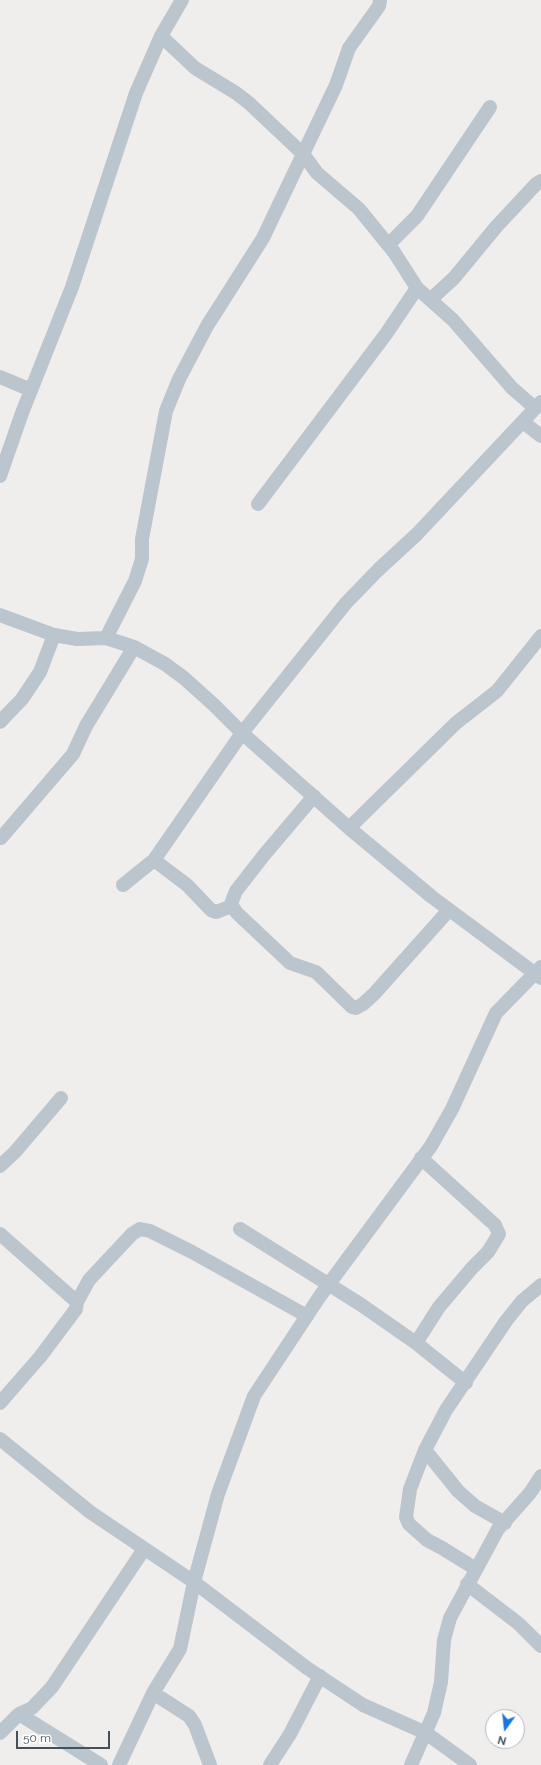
<!DOCTYPE html>
<style>
body{margin:0}
#map{position:relative;width:541px;height:1765px;overflow:hidden;background:#f0eded;font-family:Raleway,sans-serif}
canvas{display:block}
.north{position:absolute;left:485px;top:1709px;width:40px;height:40px;box-sizing:border-box;background:#fff;border:1px solid #b5b9bd;border-radius:50%;rotate:195deg;font-size:11px;font-weight:700;line-height:16px;text-align:center;color:#45515a}
.north::after{content:'';display:block;margin:auto;width:14px;height:18px;background:#1978de;clip-path:polygon(50% 0,100% 100%,50% 72%,0 100%)}
.scale{position:absolute;left:16px;top:1731px;width:94px;height:18px;box-sizing:border-box;border:2px solid #45515a;border-top:0;padding-left:5px;font-size:12px;line-height:14px;white-space:nowrap;color:#45515a;-webkit-text-stroke:3px #fff;paint-order:stroke}
</style>
<div id="map">
<canvas width="541" height="1765"></canvas>
<div class="north">N</div>
<div class="scale">50 m</div>
</div>
<script>
const g = document.querySelector('canvas').getContext('2d');
g.lineJoin = 'round';
function shape(rows) {
  const path = new Path2D();
  for (const r of rows) {
    path.moveTo(r[0], r[1]);
    for (let i = 2; i < r.length; i += 2) path.lineTo(r[i], r[i + 1]);
  }
  return path;
}
function stroke(path, color, width, dash) {
  g.strokeStyle = color;
  g.lineWidth = width;
  g.lineCap = dash ? 'butt' : 'round';
  g.setLineDash(dash || []);
  g.stroke(path);
}
stroke(shape([
 [161,36,195,68,236,93,249,103,303,154,317,173,359,209,394,252,417,288,453,320,512,388,535,408],
 [388,245,417,216,490,107],
 [431,299,454,278,496,227,536,184,541,181],
 [0,377,31,390],
 [523,422,541,436],
 [0,476,22,413,72,287,136,93,161,36,182,0],
 [258,504,386,334,417,288],
 [0,615,54,635,77,639,106,638,134,647,165,664,184,678,214,705,242,733,349,828,432,897,541,978],
 [106,638,135,581,142,559,142,539,166,411,179,379,207,326,263,238,336,85,349,48,379,6,380,0],
 [0,722,22,699,40,672,54,635],
 [314,796,264,855,236,891,232,901,232,906,237,913,290,963,316,972,352,1007,356,1008,363,1004,374,994,449,910],
 [349,828,456,723,497,691,541,636],
 [1,838,73,754,86,726,134,647],
 [154,860,187,885,211,910,216,912,232,906],
 [123,885,154,860,242,733,346,603,378,570,417,534,541,402],
 [0,1166,15,1152,61,1098],
 [240,1229,360,1304,416,1343,466,1383],
 [0,1234,77,1302],
 [416,1343,439,1307,472,1268,488,1252,499,1234,495,1225,421,1158],
 [0,1403,40,1357,76,1309,77,1302,89,1280,132,1234,140,1229,150,1231,192,1252,307,1316],
 [0,1439,90,1512,194,1582,307,1668,363,1705,426,1733,470,1765],
 [425,1450,458,1491,475,1506,505,1523],
 [476,1569,442,1548,427,1540,409,1524,406,1517,410,1489,425,1450,446,1410,506,1321,522,1301,541,1285],
 [467,1584,519,1624,541,1646],
 [153,1693,189,1716,195,1725,210,1765],
 [0,1733,19,1714],
 [101,1765,19,1714,32,1708,52,1687,144,1549],
 [119,1765,153,1693,180,1649,194,1582,218,1494,254,1396,320,1296,431,1146,452,1109,496,1013,541,967],
 [270,1765,290,1734,320,1676],
 [411,1765,434,1713,441,1682,444,1640,450,1618,498,1529,530,1493,541,1476]
]), '#bbc5cd', 14);
</script>
